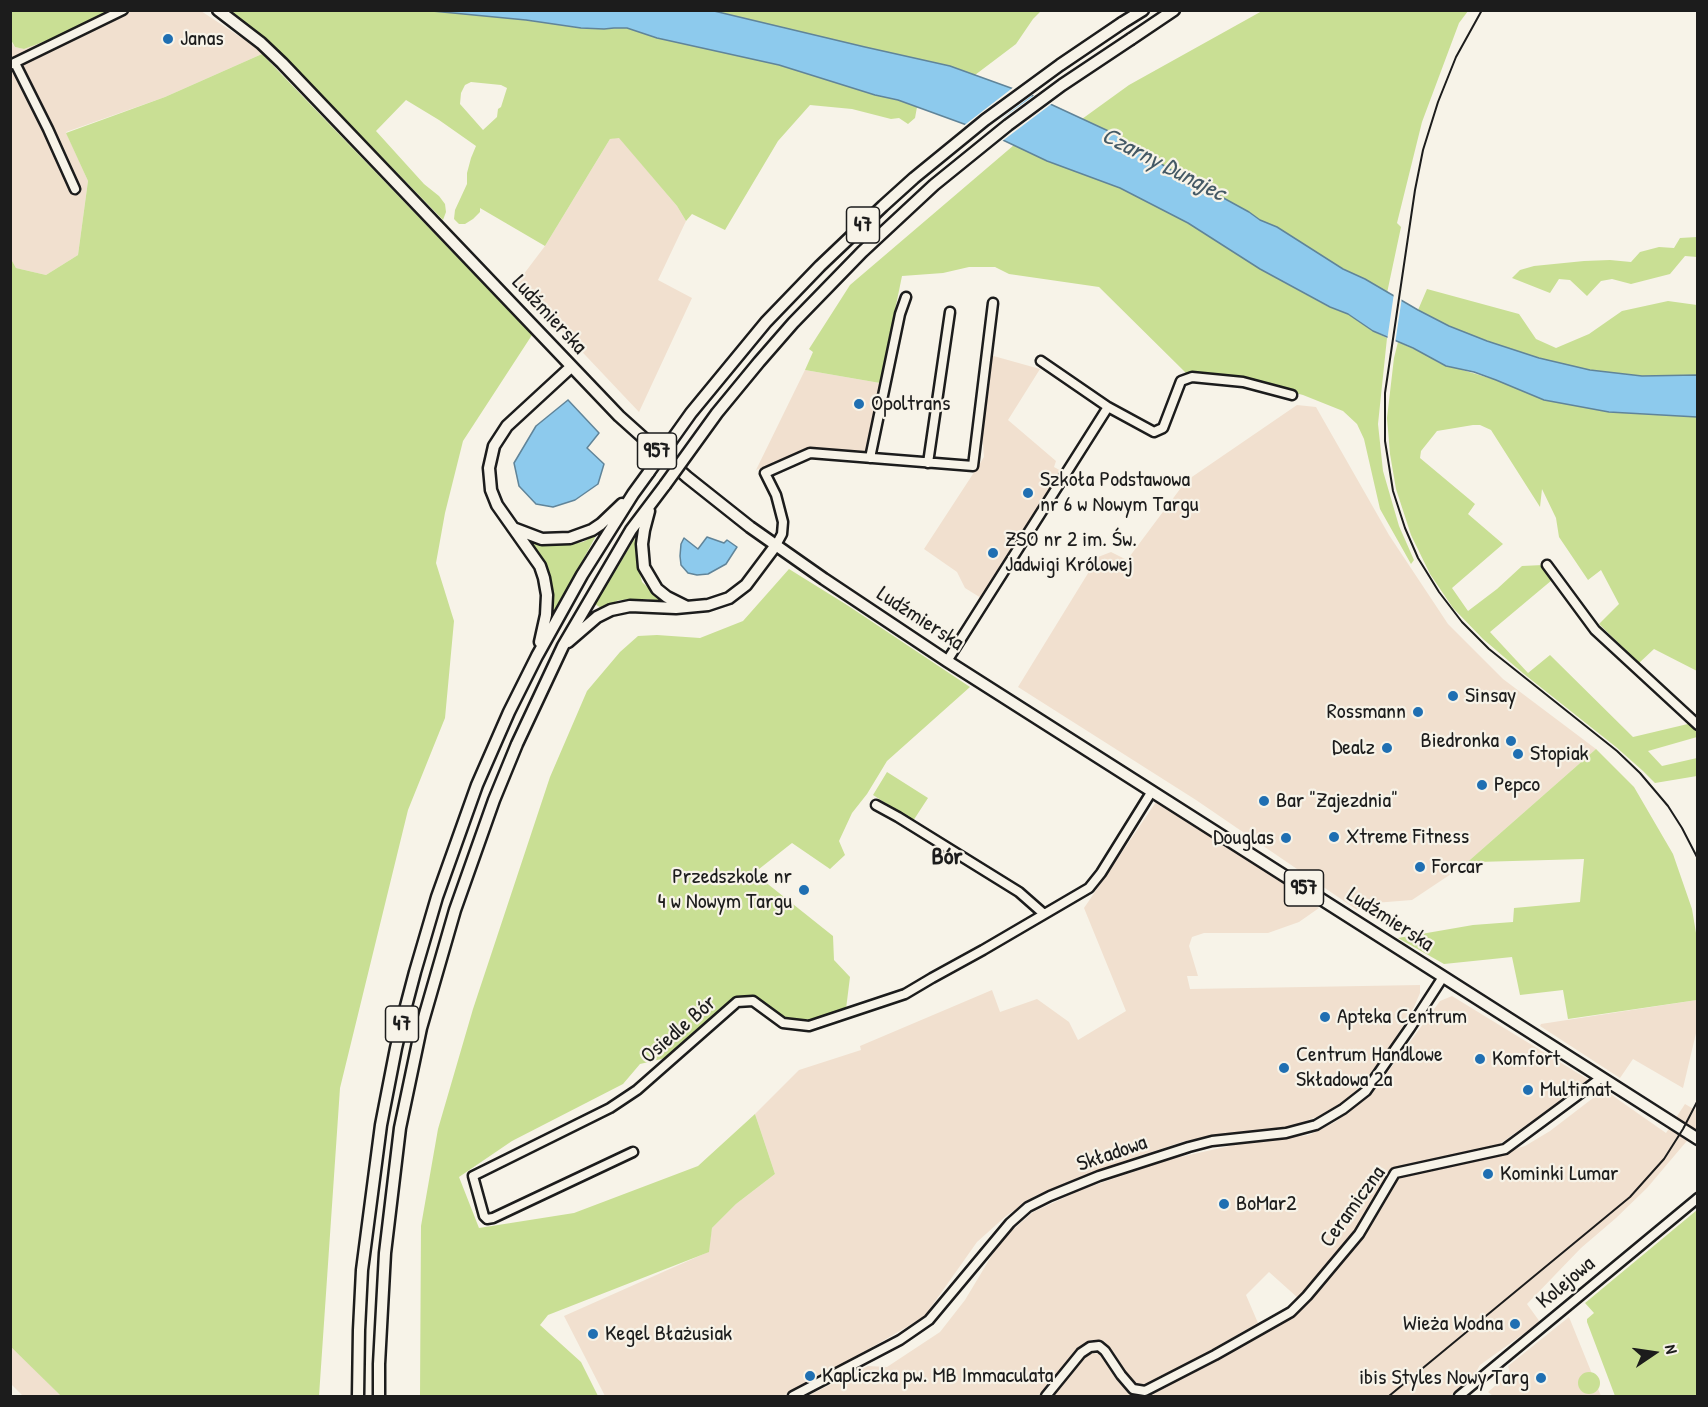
<!DOCTYPE html>
<meta charset="utf-8">
<style>
body{margin:0}
#map{position:relative;width:1708px;height:1407px;overflow:hidden;background:#f7f3e8;font-family:"Patrick Hand",sans-serif}
canvas{display:block}
.frame{position:absolute;inset:0;border:12px solid #1c1c1c;pointer-events:none}
.north{position:absolute;left:1624px;top:1323px;width:60px;height:60px;-webkit-text-stroke:4px #f7f3e8;paint-order:stroke;rotate:77deg;font-size:16px;font-weight:700;line-height:24px;text-align:center;color:#1c1c1c}
.north::after{content:'';display:block;margin:auto;width:21px;height:27px;background:#1c1c1c;clip-path:polygon(50% 0,100% 100%,50% 72%,0 100%)}
</style>
<div id="map">
<canvas width="1708" height="1407"></canvas>
<div class="frame"></div>
<div class="north">N</div>
</div>
<script>
const g = document.querySelector('canvas').getContext('2d');
g.lineJoin = 'round';
function fill(path, color) {
  g.fillStyle = color;
  g.fill(path, 'evenodd');
}
function shape(rows) {
  const path = new Path2D();
  for (const r of rows) {
    if (r.length === 3) {
      path.moveTo(r[0] + r[2], r[1]);
      path.arc(r[0], r[1], r[2], 0, 2 * Math.PI);
      continue;
    }
    path.moveTo(r[0], r[1]);
    for (let i = 2; i < r.length; i += 2) path.lineTo(r[i], r[i + 1]);
  }
  return path;
}
function stroke(path, color, width, dash) {
  g.strokeStyle = color;
  g.lineWidth = width;
  g.lineCap = dash ? 'butt' : 'round';
  g.setLineDash(dash || []);
  g.stroke(path);
}
function drawText(font, color, halo, rows, align = 'center') {
  g.font = font + ' "Patrick Hand",sans-serif';
  g.lineWidth = 4.5;
  g.setLineDash([]);
  g.textBaseline = 'middle';
  g.strokeStyle = halo;
  g.fillStyle = color;
  for (const [text, x, y, turn = 0] of rows) {
    g.save();
    g.translate(x, y);
    g.rotate((+turn || 0) * Math.PI / 180);
    g.textAlign = isNaN(turn) ? turn : align;
    if (halo) g.strokeText(text, 0, 0);
    g.fillText(text, 0, 0);
    g.restore();
  }
}
fill(shape([
 [110,11,201,11,251,44,262,54,165,97,66,132,88,181,78,255,46,275,16,268,11,259,10,40,15,47,24,49,46,41],
 [619,137,677,206,686,221,658,280,692,298,639,412,517,283,545,246,610,139],
 [990,355,1040,369,1008,420,1056,461,1054,467,1063,472,981,598,965,588,957,572,924,549,984,457,981,418],
 [805,370,880,383,867,454,815,448,756,470],
 [1297,405,1316,407,1389,535,1448,624,1503,679,1596,749,1463,866,1412,900,1362,904,1357,910,1196,800,1018,687,1098,557,1111,552,1127,560,1186,481],
 [1158,799,1255,863,1319,908,1299,922,1268,933,1204,933,1192,937,1189,946,1198,976,1187,976,1190,989,1420,985,1420,993,1414,1007,1379,1065,1349,1098,1325,1114,1289,1127,1212,1136,1185,1141,1097,1170,1035,1196,1006,1216,977,1242,924,1317,831,1371,783,1396,605,1396,564,1316,708,1252,712,1228,736,1204,775,1174,755,1114,799,1070,861,1050,860,1046,992,990,1000,1012,1037,999,1069,1022,1078,1040,1126,1011,1084,908],
 [1452,996,1589,1080,1497,1146,1392,1168,1356,1230,1298,1298,1269,1272,1246,1295,1258,1323,1158,1380,1140,1386,1132,1383,1118,1359,1104,1341,1091,1340,1073,1355,1038,1396,807,1396,868,1366,887,1367,940,1332,965,1300,1001,1240,1033,1212,1083,1189,1171,1159,1234,1145,1309,1135,1335,1122,1371,1095,1440,1001],
 [1697,1000,1697,1029,1683,1088,1633,1059,1620,1078,1540,1026,1541,1024],
 [1606,1091,1666,1133,1685,1104,1697,1111,1697,1129,1647,1188,1616,1218,1581,1248,1527,1304,1540,1322,1480,1365,1473,1377,1450,1396,1052,1396,1076,1366,1091,1353,1100,1354,1133,1395,1148,1395,1198,1369,1298,1313,1362,1239,1383,1201,1399,1177,1492,1156,1525,1146,1550,1131,1597,1095],
 [1569,1317,1601,1396,1493,1396,1488,1392,1510,1373,1508,1366],
 [10,1346,31,1366,61,1396,23,1396,11,1384]
]), '#f1e0cf');
fill(shape([
 [11,10,110,10,110,11,46,41,24,49,15,47,11,40],
 [432,10,526,20,581,28,604,29,614,28,627,28,657,38,779,65,875,95,898,100,917,107,915,118,908,124,899,118,891,119,852,109,810,105,778,141,725,230,692,214,686,221,677,206,619,138,610,139,545,246,480,208,480,212,473,219,465,224,459,224,454,219,455,210,467,184,467,173,471,158,476,146,439,120,406,100,376,131,424,184,439,196,445,204,446,212,443,220,284,56,231,11],
 [471,82,501,85,507,88,501,107,498,109,497,117,483,130,460,104,461,93,465,85],
 [714,11,1041,11,1033,19,1016,44,975,75,950,66,865,47],
 [1262,11,1468,11,1459,23,1422,122,1397,223,1401,227,1387,293,1365,279,1343,269,1277,227,1260,220,1218,195,1202,183,1173,171,1136,149,1117,135,1082,119,1129,85],
 [262,54,532,335,463,441,445,513,436,563,454,621,445,718,408,810,340,1088,319,1396,61,1396,10,1346,11,259,16,268,46,275,78,255,88,181,66,133,165,97],
 [1014,145,1047,161,1120,188,1188,223,1260,269,1329,307,1348,314,1373,331,1387,338,1378,424,1383,471,1399,526,1414,560,1411,564,1380,509,1364,439,1357,424,1343,411,1303,395,1269,386,1236,379,1186,373,1099,287,1009,274,995,267,969,267,943,273,902,276,880,383,805,370,813,352,809,349,850,285],
 [1697,237,1697,257,1685,256,1670,274,1631,284,1612,279,1601,281,1587,296,1570,280,1559,279,1550,293,1512,278,1520,270,1534,266,1584,261,1610,260,1631,262,1640,252,1659,247,1674,248,1680,238],
 [1427,289,1519,314,1536,339,1556,348,1589,334,1622,311,1668,301,1697,305,1697,375,1642,376,1590,370,1539,358,1487,341,1449,326,1418,310],
 [1398,342,1425,354,1439,363,1496,380,1544,400,1609,412,1697,417,1697,671,1654,649,1639,663,1599,624,1619,604,1601,570,1588,580,1559,537,1556,518,1542,489,1540,507,1491,430,1480,425,1473,425,1437,431,1421,451,1420,458,1475,504,1468,514,1503,544,1452,588,1468,611,1497,589,1522,566,1543,565,1552,580,1490,632,1528,673,1550,655,1633,737,1692,723,1697,728,1697,737,1648,751,1662,766,1697,758,1697,776,1655,783,1643,771,1616,747,1524,674,1483,639,1453,608,1430,574,1411,535,1396,489,1390,454,1387,418,1394,358],
 [640,530,637,547,639,570,642,582,663,602,646,599,619,600,601,608,595,604],
 [597,534,553,615,551,581,542,557,529,541,565,545,583,542],
 [789,569,847,605,970,687,887,761,867,794,852,813,839,841,845,855,830,869,792,843,754,873,833,936,834,960,850,977,846,1009,812,1019,787,1020,755,998,737,997,670,1057,640,1064,623,1084,512,1141,459,1177,479,1228,574,1213,698,1166,755,1114,775,1174,736,1204,712,1228,709,1252,548,1315,540,1325,581,1362,598,1396,420,1396,421,1226,438,1129,473,1009,550,777,587,691,620,652,638,636,657,635,700,638,743,621],
 [1596,749,1634,787,1673,854,1692,909,1697,939,1697,1000,1568,1019,1563,990,1520,995,1512,957,1444,964,1398,938,1473,925,1513,922,1514,908,1580,902,1584,859,1477,862,1463,866],
 [887,772,928,798,913,821,873,795],
 [1697,1210,1697,1395,1696,1396,1615,1396,1587,1322,1587,1319,1594,1313,1585,1303],
 [1589,1383,11]
]), '#c9df94');
const water = shape([
 [432,11,714,11,865,47,950,66,1033,96,1117,135,1136,149,1173,171,1202,183,1218,195,1249,212,1260,220,1277,227,1343,269,1365,279,1418,310,1449,326,1487,341,1539,358,1590,370,1642,376,1697,375,1697,417,1609,412,1544,400,1496,380,1474,372,1446,366,1413,348,1373,331,1348,314,1330,307,1260,269,1188,223,1120,188,1047,161,986,132,898,100,875,95,779,65,657,38,627,28,614,28,604,29,581,28,526,20,432,11],
 [568,400,599,433,587,448,604,464,598,484,575,500,553,507,536,504,519,486,514,463,536,426,568,400],
 [707,537,724,543,727,540,737,547,726,564,708,574,697,575,688,573,681,565,680,556,681,544,684,538,698,549,707,537]
]);
fill(water, '#8dcaed');
stroke(water, '#608499', 1.5);
fill(shape([
 [1015,86,1035,93,997,122,1036,94,1054,102,1001,142,962,127],
 [1394,293,1402,297,1395,344,1387,341]
]), '#f7f3e8');
const minor = shape([
 [15,63,48,129,75,189],
 [10,65,123,10],
 [1041,361,1108,407,1154,432,1163,428,1181,381,1192,377,1243,382,1292,395],
 [870,458,900,314,906,297],
 [928,463,950,312],
 [776,545,782,534,783,522,776,495,765,473,810,453,973,466,993,303],
 [1547,565,1595,630,1698,725],
 [947,661,1108,407],
 [876,805,898,817,1019,892,1044,914],
 [633,1152,493,1218,487,1219,484,1216,473,1176,610,1108,637,1090,737,1002,753,1001,783,1023,809,1026,905,994,932,978,983,950,1089,888,1101,873,1152,791],
 [793,1396,900,1340,929,1320,1010,1223,1028,1207,1050,1196,1099,1176,1189,1147,1212,1141,1286,1133,1316,1125,1343,1109,1366,1091,1410,1028,1443,977],
 [1046,1396,1081,1353,1090,1347,1099,1346,1105,1351,1121,1375,1133,1389,1145,1391,1215,1355,1291,1312,1307,1296,1359,1234,1395,1173,1505,1149,1601,1078],
 [1459,1396,1698,1198]
]);
const major = shape([
 [218,10,261,43,282,63,619,416,687,477,750,527,824,579,947,661,1698,1139],
 [1122,23,1143,10],
 [1131,39,1174,10],
 [649,511,644,530,642,544,644,567,657,589,667,597,685,606],
 [513,528,542,539,570,538,592,530,601,524,622,504],
 [540,642,546,615,547,595,544,578,540,566,497,505,491,490,489,468,494,446,507,426,571,367],
 [568,642,597,617,611,610,630,606,676,608,708,605,729,598,746,585,776,545],
 [358,1396,359,1330,362,1270,381,1125,396,1048,405,1010,415,972,437,897,477,785,509,712,537,656,582,575,633,494,649,472],
 [379,1396,379,1364,385,1253,400,1128,421,1028,455,910,494,800,517,744,563,646,631,530,665,485]
]);
stroke(minor, '#1c1c1c', 13);
stroke(major, '#1c1c1c', 15);
stroke(minor, '#f7f3e8', 8);
stroke(major, '#f7f3e8', 10);
stroke(shape([
 [1482,10,1456,57,1438,102,1423,150,1415,190,1385,393,1385,441,1393,491,1405,528,1418,558,1439,592,1462,622,1489,649,1617,751,1640,773,1668,806,1682,828,1698,859],
 [1389,1396,1630,1197,1664,1159,1683,1129,1698,1100]
]), '#1c1c1c', 2);
const majorBridge = shape([
 [649,472,691,413,766,322,820,266,883,206,914,178,985,120,1060,65,1122,23],
 [665,485,717,413,759,362,793,323,862,252,934,185,1008,125,1062,85,1131,39]
]);
stroke(majorBridge, '#1c1c1c', 15, []);
stroke(majorBridge, '#f7f3e8', 10);
for (const [x, y, r, color] of [
 [168,39,6,"#1f6fb2"],
 [859,404,6,"#1f6fb2"],
 [1028,493,6,"#1f6fb2"],
 [993,553,6,"#1f6fb2"],
 [1453,696,6,"#1f6fb2"],
 [1418,712,6,"#1f6fb2"],
 [1511,741,6,"#1f6fb2"],
 [1387,748,6,"#1f6fb2"],
 [1518,754,6,"#1f6fb2"],
 [1482,785,6,"#1f6fb2"],
 [1264,801,6,"#1f6fb2"],
 [1334,837,6,"#1f6fb2"],
 [1286,838,6,"#1f6fb2"],
 [1420,867,6,"#1f6fb2"],
 [804,890,6,"#1f6fb2"],
 [1325,1017,6,"#1f6fb2"],
 [1480,1059,6,"#1f6fb2"],
 [1284,1068,6,"#1f6fb2"],
 [1528,1090,6,"#1f6fb2"],
 [1488,1174,6,"#1f6fb2"],
 [1224,1204,6,"#1f6fb2"],
 [1515,1324,6,"#1f6fb2"],
 [593,1334,6,"#1f6fb2"],
 [810,1376,6,"#1f6fb2"],
 [1541,1378,6,"#1f6fb2"]
]) {
  const dot = new Path2D();
  dot.arc(x, y, r, 0, 2 * Math.PI);
  g.fillStyle = color;
  g.fill(dot);
  stroke(dot, '#f7f3e8', 2);
}
for (const [x, y, w] of [
 [863,225,33],
 [657,451,39],
 [1304,888,39],
 [402,1024,33]
]) {
  const box = new Path2D();
  box.roundRect(x - w / 2, y - 18, w, 36, 4.5);
  g.fillStyle = '#f7f3e8';
  g.fill(box);
  stroke(box, '#1c1c1c', 1.5);
}
drawText('bold 21px', '#1c1c1c', null, [
 ["47",863,225],
 ["957",657,451],
 ["957",1304,888],
 ["47",402,1024]
]);
drawText('22px', '#1c1c1c', '#f7f3e8', [
 ["Janas",180,39],
 ["Opoltrans",871,404],
 ["Szkoła Podstawowa",1040,480],
 ["nr 6 w Nowym Targu",1040,505],
 ["ZSO nr 2 im. Św.",1005,540],
 ["Jadwigi Królowej",1005,565],
 ["Sinsay",1465,696],
 ["Rossmann",1406,712,"right"],
 ["Biedronka",1499,741,"right"],
 ["Dealz",1375,748,"right"],
 ["Stopiak",1530,754],
 ["Pepco",1494,785],
 ["Bar \"Zajezdnia\"",1276,801],
 ["Xtreme Fitness",1346,837],
 ["Douglas",1274,838,"right"],
 ["Forcar",1432,867],
 ["Przedszkole nr",792,877,"right"],
 ["4 w Nowym Targu",792,902,"right"],
 ["Apteka Centrum",1337,1017],
 ["Centrum Handlowe",1296,1055],
 ["Składowa 2a",1296,1080],
 ["Komfort",1492,1059],
 ["Multimat",1540,1090],
 ["Kominki Lumar",1500,1174],
 ["BoMar2",1236,1204],
 ["Wieża Wodna",1503,1324,"right"],
 ["Kegel Błażusiak",605,1334],
 ["Kapliczka pw. MB Immaculata",822,1376],
 ["ibis Styles Nowy Targ",1529,1378,"right"]
], 'left');
drawText('22px', '#1c1c1c', '#f7f3e8', [
 ["Ludźmierska",549,315,47],
 ["Ludźmierska",920,619,33],
 ["Ludźmierska",1390,920,33],
 ["Osiedle Bór",679,1030,-41],
 ["Składowa",1112,1154,-19],
 ["Ceramiczna",1353,1207,-54],
 ["Kolejowa",1566,1283,-40]
]);
drawText('italic 24px', '#445965', '#f7f3e8', [
 ["Czarny Dunajec",1163,165,27]
]);
drawText('bold 24px', '#1c1c1c', '#f7f3e8', [
 ["Bór",947,858]
]);
</script>
